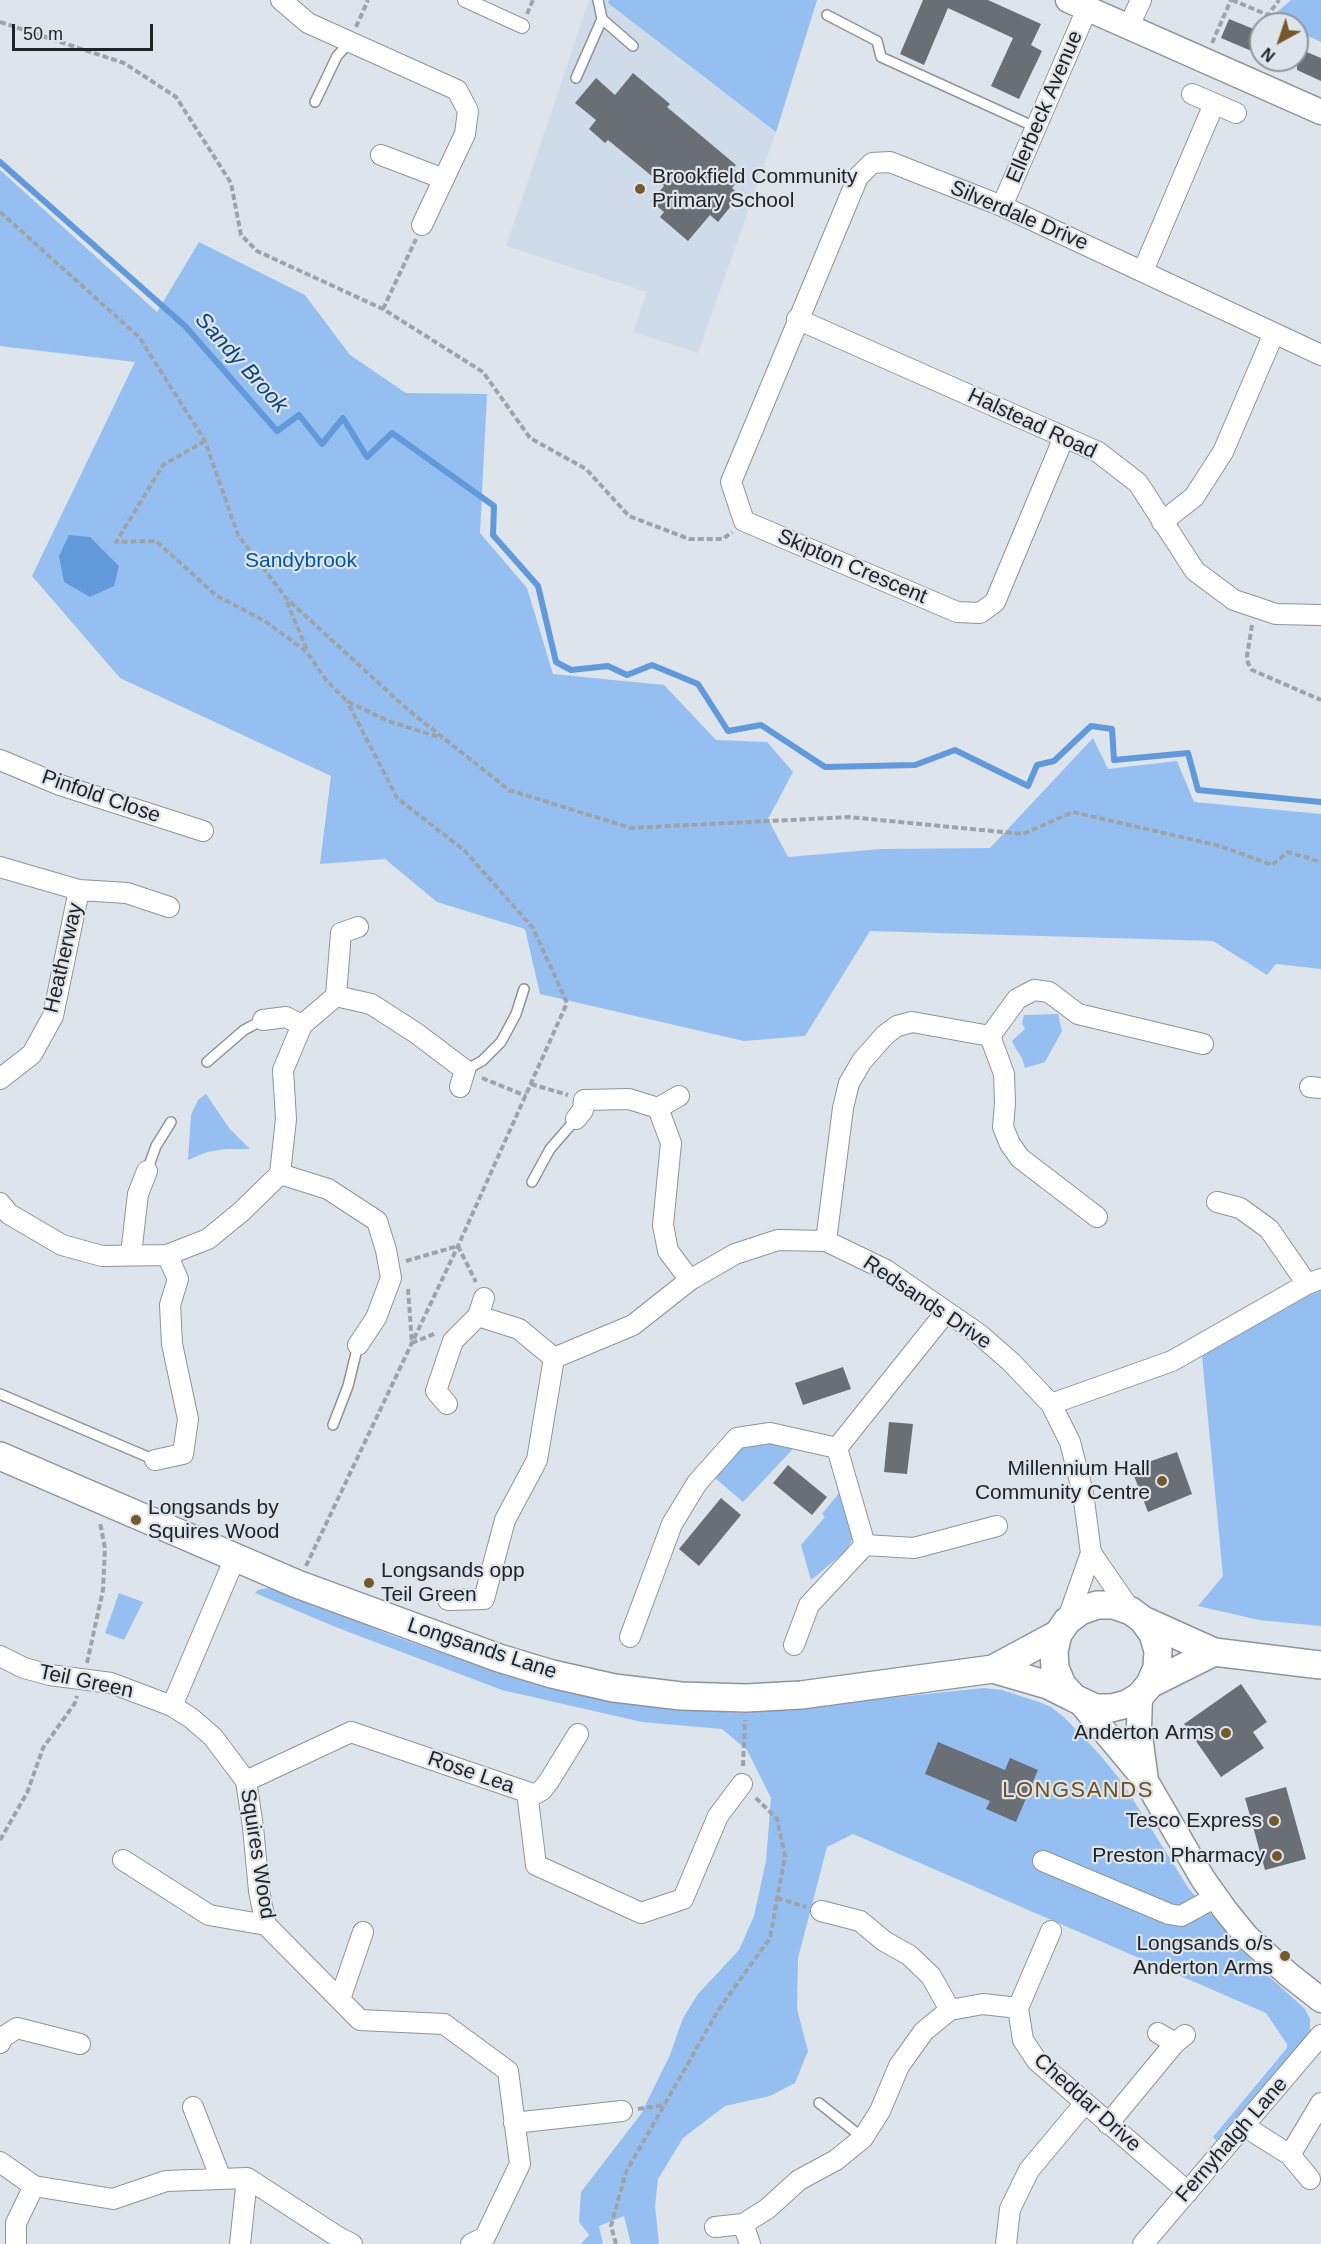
<!DOCTYPE html>
<style>
body{margin:0}
#map{position:relative;width:1321px;height:2244px;overflow:hidden;background:#dde4eb;font-family:Arial,sans-serif}
canvas{display:block}
.north{position:absolute;left:1249px;top:12px;width:60px;height:60px;box-sizing:border-box;background:#dde4eb;border:2px solid #92979c;border-radius:50%;rotate:220deg;font-size:16px;font-weight:700;line-height:24px;text-align:center;color:#212326}
.north::after{content:'';display:block;margin:auto;width:21px;height:27px;background:#77582d;clip-path:polygon(50% 0,100% 100%,50% 72%,0 100%)}
.scale{position:absolute;left:12px;top:24px;width:141px;height:27px;box-sizing:border-box;border:3px solid #212326;border-top:0;padding-left:8px;font-size:18px;line-height:21px;white-space:nowrap;color:#212326;-webkit-text-stroke:4px #dde4eb;paint-order:stroke}
</style>
<div id="map">
<canvas width="1321" height="2244"></canvas>
<div class="north">N</div>
<div class="scale">50 m</div>
</div>
<script>
const g = document.querySelector('canvas').getContext('2d');
g.lineJoin = 'round';
function fill(path, color) {
  g.fillStyle = color;
  g.fill(path, 'evenodd');
}
function shape(rows) {
  const path = new Path2D();
  for (const r of rows) {
    path.moveTo(r[0], r[1]);
    for (let i = 2; i < r.length; i += 2) path.lineTo(r[i], r[i + 1]);
  }
  return path;
}
function stroke(path, color, width, dash) {
  g.strokeStyle = color;
  g.lineWidth = width;
  g.lineCap = dash ? 'butt' : 'round';
  g.setLineDash(dash || []);
  g.stroke(path);
}
function drawText(font, color, halo, rows, align = 'center') {
  g.font = font + ' Arial,sans-serif';
  g.lineWidth = 4.5;
  g.setLineDash([]);
  g.textBaseline = 'middle';
  g.strokeStyle = halo;
  g.fillStyle = color;
  for (const [text, x, y, turn = 0] of rows) {
    g.save();
    g.translate(x, y);
    g.rotate((+turn || 0) * Math.PI / 180);
    g.textAlign = isNaN(turn) ? turn : align;
    if (halo) g.strokeText(text, 0, 0);
    g.fillText(text, 0, 0);
    g.restore();
  }
}
fill(shape([
 [589,0,817,0,776,132,698,353,633,332,647,292,506,246]
]), '#d0dbe9');
fill(shape([
 [609,0,817,0,776,132,608,3],
 [1291,0,1321,0,1321,42,1297,31,1297,24,1280,24,1269,19],
 [0,170,157,312,199,242,305,295,350,355,406,393,487,394,480,533,527,588,553,674,664,685,716,740,767,742,793,772,768,819,788,857,881,849,990,848,1093,738,1108,769,1177,761,1194,802,1321,814,1321,969,1276,964,1267,975,1213,941,870,931,805,1036,744,1041,540,994,525,929,437,902,385,859,320,864,331,776,120,678,32,576,135,362,0,346],
 [1058,1014,1062,1031,1045,1062,1025,1068,1022,1058,1016,1049,1012,1041,1025,1029,1022,1023,1024,1015],
 [206,1094,229,1128,250,1149,226,1149,207,1152,188,1160,191,1115,198,1100],
 [1321,1291,1321,1626,1259,1620,1198,1606,1223,1576,1202,1356,1309,1295],
 [766,1441,787,1444,792,1450,743,1502,715,1478,733,1454,747,1443],
 [845,1492,854,1535,851,1542,846,1551,811,1580,801,1545,825,1517,822,1514,839,1493],
 [269,1588,279,1588,388,1634,493,1671,633,1704,678,1710,745,1713,984,1688,1002,1690,1039,1702,1051,1707,1065,1718,1100,1755,1122,1782,1189,1889,1254,1963,1305,2009,1310,2019,1310,2031,1305,2042,1219,2144,1213,2137,1287,2048,1287,2044,1266,2013,853,1834,827,1847,798,1958,797,2009,808,2051,795,2083,770,2096,725,2106,683,2138,658,2179,655,2206,659,2244,631,2244,624,2216,599,2226,603,2244,581,2244,589,2235,579,2222,581,2192,641,2114,670,2055,683,2018,698,1994,739,1950,754,1916,766,1861,771,1798,747,1750,722,1729,642,1722,502,1690,338,1628,255,1593,258,1590],
 [119,1593,143,1602,124,1640,105,1633]
]), '#95bff0');
fill(shape([
 [69,535,90,537,119,566,114,586,90,597,64,582,59,556]
]), '#6299da');
stroke(shape([
 [0,162,185,326,277,431,299,415,322,444,343,418,367,457,392,433,494,506,493,535,538,586,556,662,571,670,608,666,627,675,652,665,698,684,728,731,761,725,825,767,915,765,955,750,1028,786,1037,765,1054,761,1091,726,1112,729,1114,760,1188,753,1198,790,1321,802]
]), '#6299da', 6);
fill(shape([
 [923,0,988,0,1041,24,1031,45,1042,51,1019,99,991,86,1013,38,948,8,924,65,900,54],
 [1229,19,1261,32,1261,55,1221,38],
 [1297,48,1321,58,1321,81,1297,70],
 [633,73,670,104,667,107,736,165,733,168,742,176,732,188,740,195,718,222,710,215,688,241,660,217,664,212,651,201,664,186,608,140,605,143,589,129,596,120,575,103,596,78,615,95],
 [843,1367,851,1389,803,1405,795,1383],
 [889,1422,913,1424,907,1474,884,1472],
 [1177,1452,1192,1494,1148,1512,1131,1468],
 [788,1465,827,1497,812,1515,773,1483],
 [721,1498,741,1515,699,1566,679,1549],
 [1241,1684,1267,1722,1253,1732,1264,1748,1221,1777,1184,1724],
 [938,1742,1005,1770,1010,1758,1038,1770,1016,1822,986,1809,990,1801,925,1774],
 [1286,1787,1306,1859,1265,1870,1245,1798]
]), '#6a6f76');
const service = shape([
 [598,0,602,19,633,46],
 [827,15,877,41,881,57,1035,127],
 [576,78,602,19],
 [315,102,337,56,350,42],
 [207,1062,244,1030,263,1020],
 [465,1070,482,1061,501,1042,516,1014,524,989],
 [147,1171,156,1146,171,1122],
 [532,1182,550,1149,576,1119],
 [0,1394,155,1460],
 [333,1425,348,1386,358,1345],
 [819,2103,863,2138]
]);
const pedestrian = shape([
 [465,0,522,26]
]);
const minor = shape([
 [281,0,308,23,457,90,468,111,465,134,422,225],
 [1129,26,1141,0],
 [1192,94,1236,113],
 [381,155,444,179],
 [1002,206,1087,9],
 [1143,271,1214,104],
 [797,319,1098,452,1138,483,1195,571,1234,600,1276,614,1321,615],
 [1064,437,995,602,980,613,957,612,744,521,731,482,858,177,872,163,890,162,1002,206,1321,355],
 [1162,522,1194,497,1223,452,1274,333],
 [0,760,60,785,203,831],
 [0,867,79,890,127,893,169,907],
 [336,996,341,933,358,927],
 [263,1020,286,1017,302,1025],
 [990,1036,1017,999,1034,990,1049,992,1078,1014,1203,1044],
 [0,1079,32,1054,53,1016,79,890],
 [1310,1087,1321,1088],
 [658,1108,671,1143,663,1225,668,1251,690,1280],
 [576,1119,583,1110,584,1100,629,1099,658,1108,679,1096],
 [280,1174,328,1189,377,1221,386,1250,391,1278,376,1318,358,1345],
 [1217,1202,1240,1208,1269,1229,1307,1284],
 [0,1203,9,1214,62,1245,102,1256,167,1255,208,1239,241,1212,280,1174,286,1119,283,1070,302,1025,336,996,371,1004,416,1033,465,1070,460,1087],
 [826,1241,843,1108,849,1083,862,1061,885,1035,897,1026,912,1022,990,1036,1004,1074,1005,1103,1003,1127,1010,1144,1020,1158,1097,1217],
 [131,1254,138,1194,147,1171],
 [478,1316,519,1329,554,1358],
 [447,1404,436,1391,453,1341,478,1316,484,1298],
 [1051,1404,1172,1361,1307,1284,1321,1279],
 [155,1460,183,1454,188,1419,172,1344,170,1305,178,1279,167,1255],
 [865,1545,837,1448,946,1312],
 [235,1558,172,1706,191,1718,213,1737,246,1781,253,1827,259,1891,266,1925,360,2020,444,2024,508,2071,520,2164,485,2237,471,2244],
 [448,1600,484,1599,505,1520,537,1460,554,1358,633,1325,690,1280,735,1254,778,1240,826,1241,886,1270,979,1334,1011,1362,1051,1404,1070,1442,1083,1493,1091,1553,1131,1611],
 [1067,1621,1091,1553],
 [630,1637,672,1524,697,1483,737,1438,770,1433,837,1448],
 [794,1645,809,1605,865,1545,914,1548,997,1526],
 [0,1656,24,1668,50,1675,111,1683,172,1706],
 [246,1781,351,1732,527,1792,536,1865,641,1913,683,1899,718,1816,742,1784],
 [528,1798,542,1790,549,1781,578,1734],
 [123,1860,209,1915,266,1925],
 [1043,1861,1169,1914,1181,1916,1216,1897],
 [821,1911,860,1921,884,1941,909,1955,931,1976,950,2010],
 [1051,1931,1018,2008,1023,2040,1037,2061,1188,2192],
 [340,1999,363,1932],
 [1158,2033,1175,2043,1185,2035],
 [0,2043,3,2037,17,2028,80,2044],
 [193,2107,221,2179],
 [514,2123,622,2111],
 [1108,2124,1175,2043],
 [1244,2126,1290,2155,1321,2103],
 [1290,2155,1310,2179],
 [0,2162,34,2186,113,2199,166,2181,247,2178,338,2237,352,2244],
 [715,2227,743,2224],
 [16,2244,16,2223,34,2186],
 [240,2244,247,2178],
 [750,2244,743,2224,767,2209,799,2180,836,2160,863,2138,880,2111,899,2066,924,2031,950,2010,983,2004,1018,2008],
 [1006,2244,1010,2209,1029,2170,1085,2103],
 [1143,2244,1321,2035]
]);
const tertiary = shape([
 [1068,0,1321,112],
 [1140,1696,1139,1728,1146,1781],
 [1080,1702,1146,1781,1203,1879,1225,1910,1247,1937,1288,1974,1321,2000]
]);
const secondary = shape([
 [0,1456,297,1584,499,1658,552,1674,614,1688,681,1696,746,1698,801,1695,993,1669,1048,1685,1074,1698],
 [1143,1620,1214,1652,1321,1665],
 [993,1669,1058,1634],
 [1150,1684,1157,1668,1158,1651,1153,1634,1143,1620,1131,1611,1114,1605,1097,1605,1080,1611,1067,1621,1058,1634,1054,1651,1055,1668,1062,1685,1074,1698,1095,1708,1111,1708,1127,1704,1140,1696,1150,1684,1214,1652]
]);
stroke(service, '#8e949b', 12);
stroke(pedestrian, '#8e949b', 16);
stroke(minor, '#8e949b', 22);
stroke(tertiary, '#8e949b', 27);
stroke(secondary, '#8e949b', 30);
stroke(shape([
 [1232,0,1268,15,1279,0],
 [527,14,533,0],
 [0,22,124,63,176,97,231,183,241,235,257,251,383,309,483,372,530,438,586,469,629,516,689,539,723,539,732,532],
 [356,27,368,0],
 [1212,43,1231,0],
 [0,212,139,337,205,441,238,535,286,598,407,709,509,790,631,828,849,817,1023,834,1073,812,1220,846,1272,865,1288,852,1321,862],
 [383,309,416,239],
 [205,441,163,465,116,542,156,541,217,596,265,621,307,652,326,680,347,701,388,721,442,738],
 [287,602,307,650],
 [1252,625,1247,656,1248,663,1252,670,1321,700],
 [482,1078,526,1096],
 [531,1084,568,1095],
 [406,1261,458,1246,476,1282],
 [408,1289,412,1343,436,1333],
 [306,1566,458,1246,567,1003,533,928,465,851,397,798,347,701],
 [87,1663,103,1590,105,1548,100,1523],
 [743,1766,745,1720],
 [0,1840,27,1793,43,1748,75,1703,77,1696],
 [777,1898,806,1907],
 [638,2109,664,2105],
 [616,2244,611,2226,626,2172,719,2009,770,1938,785,1856,777,1819,754,1796]
]), '#9ea3a9', 4, [6, 3]);
stroke(service, '#fff', 9);
stroke(pedestrian, '#fff', 14);
stroke(minor, '#fff', 20);
stroke(tertiary, '#fff', 24);
stroke(secondary, '#fff', 27);
for (const [x, y, r, color] of [
 [640,189,6,"#77582d"],
 [1162,1481,6,"#77582d"],
 [136,1520,6,"#77582d"],
 [369,1583,6,"#77582d"],
 [1226,1733,6,"#77582d"],
 [1274,1821,6,"#77582d"],
 [1277,1856,6,"#77582d"],
 [1285,1956,6,"#77582d"]
]) {
  const dot = new Path2D();
  dot.arc(x, y, r, 0, 2 * Math.PI);
  g.fillStyle = color;
  g.fill(dot);
  stroke(dot, '#dde4eb', 2);
}
drawText('21px', '#212326', '#dde4eb', [
 ["Ellerbeck Avenue",1045,107,-67],
 ["Silverdale Drive",1019,216,23],
 ["Halstead Road",1032,424,25],
 ["Skipton Crescent",852,567,23],
 ["Pinfold Close",101,797,19],
 ["Heatherway",64,958,-77],
 ["Redsands Drive",927,1303,34],
 ["Longsands Lane",482,1649,18],
 ["Teil Green",86,1682,12],
 ["Rose Lea",471,1773,19],
 ["Squires Wood",257,1854,81],
 ["Cheddar Drive",1087,2103,42],
 ["Fernyhalgh Lane",1232,2140,-49]
]);
drawText('21px', '#212326', '#dde4eb', [
 ["Brookfield Community",652,177,"left"],
 ["Primary School",652,201,"left"],
 ["Millennium Hall",1150,1469],
 ["Community Centre",1150,1493],
 ["Longsands by",148,1508,"left"],
 ["Squires Wood",148,1532,"left"],
 ["Longsands opp",381,1571,"left"],
 ["Teil Green",381,1595,"left"],
 ["Anderton Arms",1214,1733],
 ["Tesco Express",1262,1821],
 ["Preston Pharmacy",1265,1856],
 ["Longsands o/s",1273,1944],
 ["Anderton Arms",1273,1968]
], 'right');
drawText('21px', '#0057a4', '#dde4eb', [
 ["Sandybrook",301,561]
]);
drawText('italic 22px', '#084580', '#dde4eb', [
 ["Sandy Brook",241,363,48]
]);
g.letterSpacing = '1.5px';
drawText('22px', '#724f1d', '#dde4eb', [
 ["LONGSANDS",1078,1791]
]);
g.letterSpacing = '0px';
</script>
